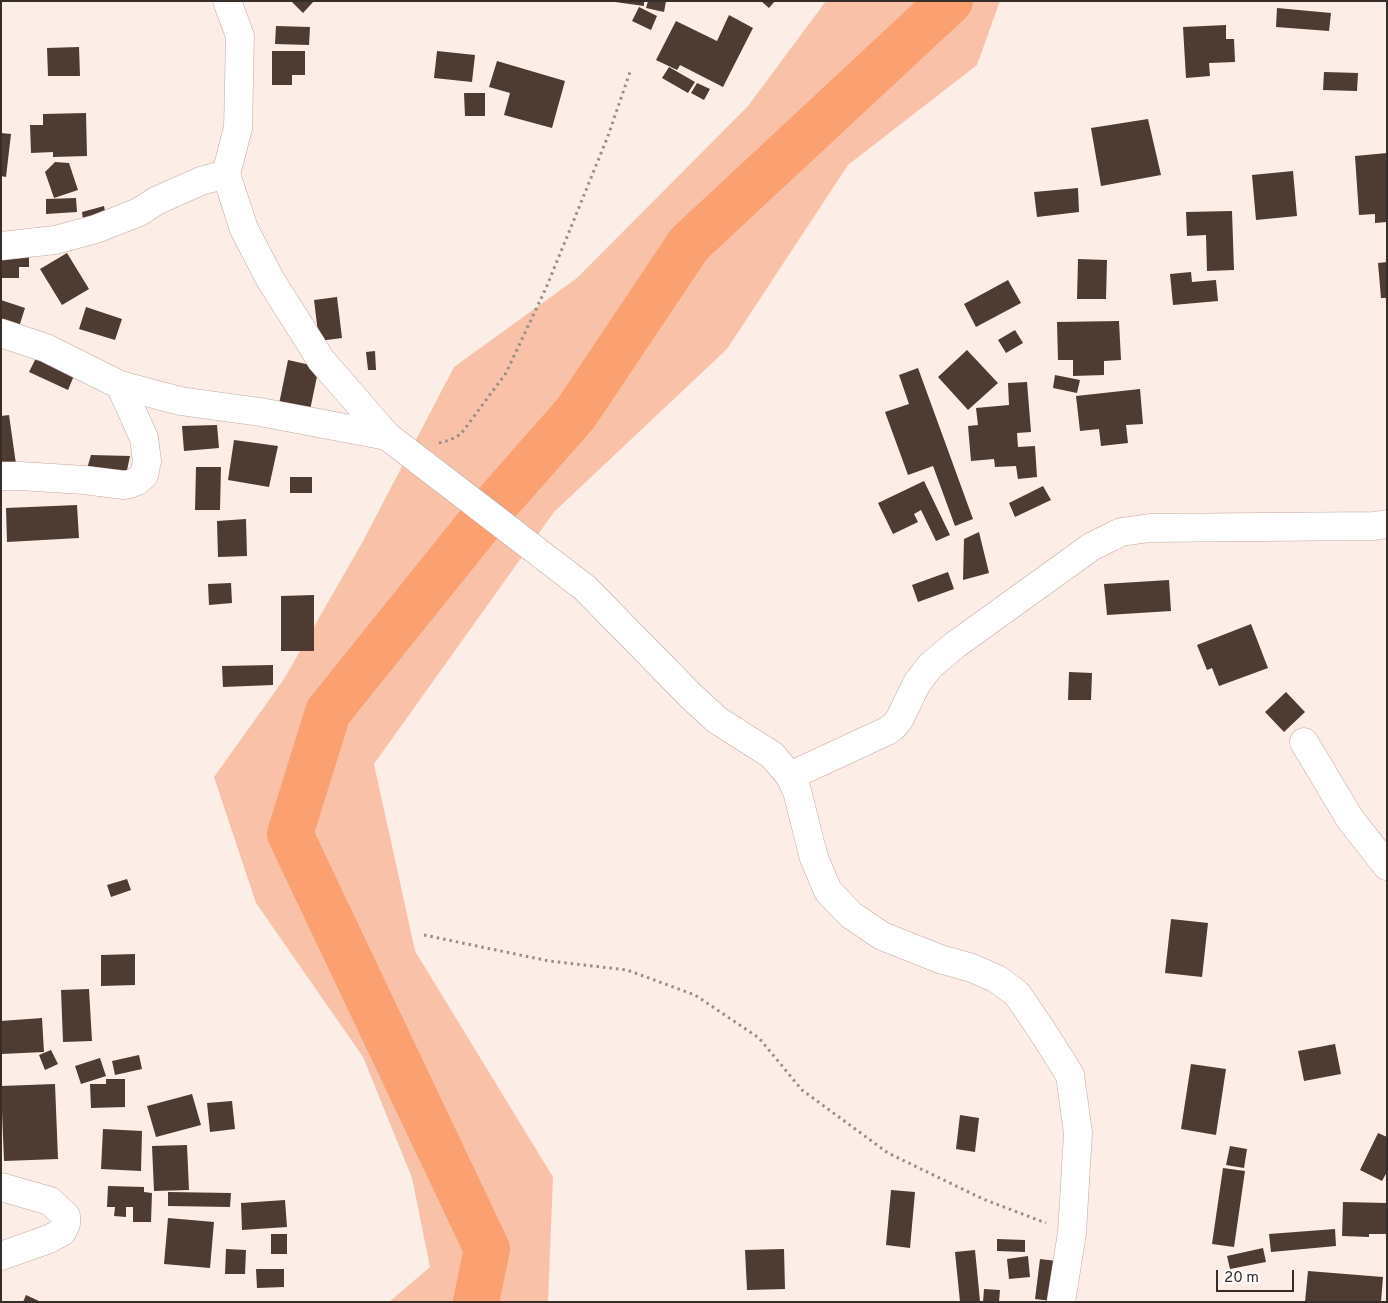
<!DOCTYPE html>
<style>
body{margin:0}
#map{position:relative;width:1388px;height:1303px;overflow:hidden;background:#fcede6;font-family:Overpass,sans-serif}
canvas{display:block}
.frame{position:absolute;inset:0;border:2px solid #362d29;pointer-events:none}
.scale{position:absolute;left:1216px;top:1270px;width:78px;height:22px;box-sizing:border-box;border:2px solid #362d29;border-top:0;padding-left:6px;font-size:15px;line-height:18px;white-space:nowrap;color:#362d29;-webkit-text-stroke:4px #fefefe;paint-order:stroke}
</style>
<div id="map">
<canvas width="1388" height="1303"></canvas>
<div class="frame"></div>
<div class="scale">20 m</div>
</div>
<script>
const g = document.querySelector('canvas').getContext('2d');
g.lineJoin = 'round';
function fill(path, color) {
  g.fillStyle = color;
  g.fill(path, 'evenodd');
}
function shape(rows) {
  const path = new Path2D();
  for (const r of rows) {
    path.moveTo(r[0], r[1]);
    for (let i = 2; i < r.length; i += 2) path.lineTo(r[i], r[i + 1]);
  }
  return path;
}
function stroke(path, color, width, dash) {
  g.strokeStyle = color;
  g.lineWidth = width;
  g.lineCap = dash ? 'butt' : 'round';
  g.setLineDash(dash || []);
  g.stroke(path);
}
fill(shape([
 [826,1,1000,1,977,65,848,165,727,349,554,512,374,764,415,951,553,1177,548,1302,389,1302,430,1267,412,1178,363,1057,256,903,214,777,284,679,363,541,454,367,577,278,748,106]
]), '#f9c2a8');
stroke(shape([
 [476,1302,487,1249,290,834,328,712,488,513,576,413,689,244,950,1]
]), '#faa071', 46);
fill(shape([
 [291,1,314,1,303,13],
 [615,1,644,1,644,6,615,2],
 [648,1,666,1,664,12,646,8],
 [761,1,775,1,769,8],
 [639,7,657,16,651,30,632,21],
 [1277,8,1331,13,1329,31,1276,27],
 [729,15,753,28,723,87,680,65,677,70,656,60,676,21,717,41],
 [1226,25,1226,39,1234,39,1235,62,1209,63,1210,76,1186,78,1183,27],
 [276,26,310,27,309,45,275,44],
 [79,47,80,76,48,76,47,48],
 [272,51,305,51,305,75,292,75,292,85,272,85],
 [437,51,475,55,472,82,434,78],
 [497,61,565,81,552,128,504,115,510,93,489,87],
 [669,67,695,82,688,93,662,78],
 [1324,72,1358,73,1357,91,1323,90],
 [697,83,710,89,704,100,691,93],
 [464,93,485,93,485,116,465,116],
 [86,113,87,156,53,157,53,152,31,153,30,125,43,125,43,114],
 [1148,119,1161,175,1101,186,1091,128],
 [1,133,11,134,6,177,1,176],
 [1387,153,1387,222,1375,223,1375,214,1359,215,1355,156],
 [55,162,69,163,78,190,54,198,45,172],
 [1293,171,1297,216,1256,220,1252,175],
 [1078,188,1079,212,1037,217,1034,192],
 [76,198,77,212,46,214,46,199],
 [104,206,107,221,84,226,82,212],
 [1232,211,1234,270,1207,271,1206,235,1187,236,1186,212],
 [67,253,89,289,62,305,40,269],
 [1,255,29,255,29,267,19,267,19,278,1,278],
 [1078,259,1107,260,1106,299,1077,299],
 [1387,262,1387,298,1381,298,1378,263],
 [1191,272,1192,282,1216,280,1218,301,1173,305,1170,274],
 [1008,280,1021,303,976,327,964,304],
 [337,297,342,338,319,341,314,300],
 [1,300,25,308,19,327,1,321],
 [86,307,122,319,115,340,79,329],
 [1119,321,1121,360,1104,361,1104,375,1073,376,1073,360,1058,360,1057,322],
 [1015,330,1023,343,1006,353,998,340],
 [967,350,998,383,968,410,938,377],
 [375,351,376,370,368,370,366,352],
 [38,354,76,371,68,390,29,372],
 [288,360,319,367,310,410,279,404],
 [918,368,973,519,955,526,933,466,908,475,885,412,909,404,899,375],
 [1055,375,1080,380,1077,393,1053,388],
 [1027,382,1031,432,1017,433,1018,447,1035,446,1037,477,1018,479,1016,466,995,467,994,459,971,461,968,426,978,425,976,408,1009,405,1008,383],
 [1140,389,1143,424,1126,425,1128,443,1101,446,1099,429,1080,431,1076,396],
 [9,415,16,464,1,466,1,416],
 [217,425,219,448,184,451,182,426],
 [234,440,278,446,269,487,228,480],
 [91,455,130,456,126,475,86,472],
 [196,467,221,467,220,510,195,510],
 [290,477,312,477,312,493,290,493],
 [924,481,950,535,936,541,921,510,914,514,918,522,893,534,878,503],
 [1043,486,1051,500,1015,517,1009,503],
 [77,505,79,538,7,542,6,508],
 [246,519,247,556,218,557,217,521],
 [979,532,989,573,963,580,964,539],
 [948,572,954,589,918,602,912,585],
 [1169,580,1171,611,1107,615,1104,584],
 [231,583,232,603,209,605,208,584],
 [314,595,314,651,281,651,281,596],
 [1251,624,1268,668,1219,686,1212,668,1207,670,1197,645],
 [273,665,273,685,223,687,222,666],
 [1069,672,1092,673,1091,700,1068,700],
 [1286,692,1305,712,1284,732,1265,712],
 [127,879,131,890,111,897,107,885],
 [1171,919,1208,923,1202,977,1165,973],
 [135,954,135,985,101,986,101,955],
 [89,989,92,1041,63,1042,61,990],
 [42,1018,44,1052,1,1054,1,1021],
 [1335,1044,1341,1074,1304,1081,1298,1051],
 [51,1050,58,1064,45,1070,39,1055],
 [139,1055,142,1069,115,1075,112,1061],
 [100,1058,106,1076,81,1084,75,1066],
 [1191,1064,1226,1069,1216,1135,1181,1129],
 [106,1079,125,1079,125,1107,91,1108,90,1084,106,1084],
 [55,1084,58,1159,4,1161,1,1086],
 [192,1094,201,1125,156,1137,147,1106],
 [232,1101,235,1129,210,1132,207,1103],
 [960,1115,979,1118,975,1152,956,1149],
 [103,1129,142,1131,141,1171,101,1169],
 [1378,1133,1387,1137,1387,1172,1382,1181,1360,1170],
 [187,1145,189,1190,154,1191,152,1146],
 [1230,1146,1247,1149,1244,1168,1226,1165],
 [1223,1168,1245,1171,1234,1247,1212,1244],
 [108,1186,144,1187,144,1192,152,1193,151,1222,133,1222,133,1207,126,1207,126,1217,114,1216,115,1207,107,1207],
 [891,1190,915,1192,910,1248,886,1245],
 [168,1192,231,1193,230,1207,168,1206],
 [285,1200,287,1227,242,1230,241,1203],
 [1343,1202,1387,1203,1387,1234,1369,1234,1369,1237,1342,1236],
 [168,1218,214,1222,210,1268,164,1264],
 [1335,1229,1336,1246,1271,1252,1269,1234],
 [271,1234,287,1234,287,1254,271,1254],
 [997,1239,1025,1240,1025,1252,997,1251],
 [1263,1248,1266,1262,1230,1269,1227,1256],
 [226,1249,246,1250,245,1274,225,1274],
 [784,1249,785,1289,747,1290,745,1250],
 [975,1250,980,1301,960,1302,955,1252],
 [1028,1256,1030,1277,1009,1279,1007,1259],
 [1040,1259,1065,1262,1060,1302,1035,1299],
 [256,1269,284,1269,284,1287,257,1288],
 [1308,1271,1383,1277,1381,1302,1305,1302],
 [984,1289,1000,1290,999,1302,983,1302],
 [26,1295,41,1302,23,1302]
]), '#4e3b32');
const minor = shape([
 [227,1,240,36,238,128,226,174,244,229,270,279,321,360,387,436],
 [1,246,55,240,96,229,139,212,156,201,176,192,201,181,226,174],
 [1,333,46,348,120,385,180,401,260,412,387,436,585,588,691,696,717,720,772,755,790,776,797,791,814,858,828,891,851,915,882,936,940,959,972,968,997,979,1017,994,1041,1029,1070,1075,1078,1133,1072,1233,1061,1302],
 [1,476,20,476,84,480,124,485,130,484,137,481,144,475,147,461,144,438,120,385],
 [1304,742,1350,819,1387,866],
 [790,776,887,731,893,727,899,720,917,683,930,666,955,645,1091,547,1121,532,1150,528,1374,526,1387,524],
 [1,1187,50,1201,66,1216,66,1224,62,1232,49,1239,1,1256]
]);
stroke(minor, '#c1aa9f', 29);
stroke(shape([
 [439,443,450,440,461,434,506,373,546,288,569,232,608,136,631,69],
 [424,935,549,961,627,970,695,995,759,1038,802,1090,888,1153,983,1199,1046,1223]
]), '#998d87', 3, [2.5, 4]);
stroke(minor, '#fff', 28);
</script>
